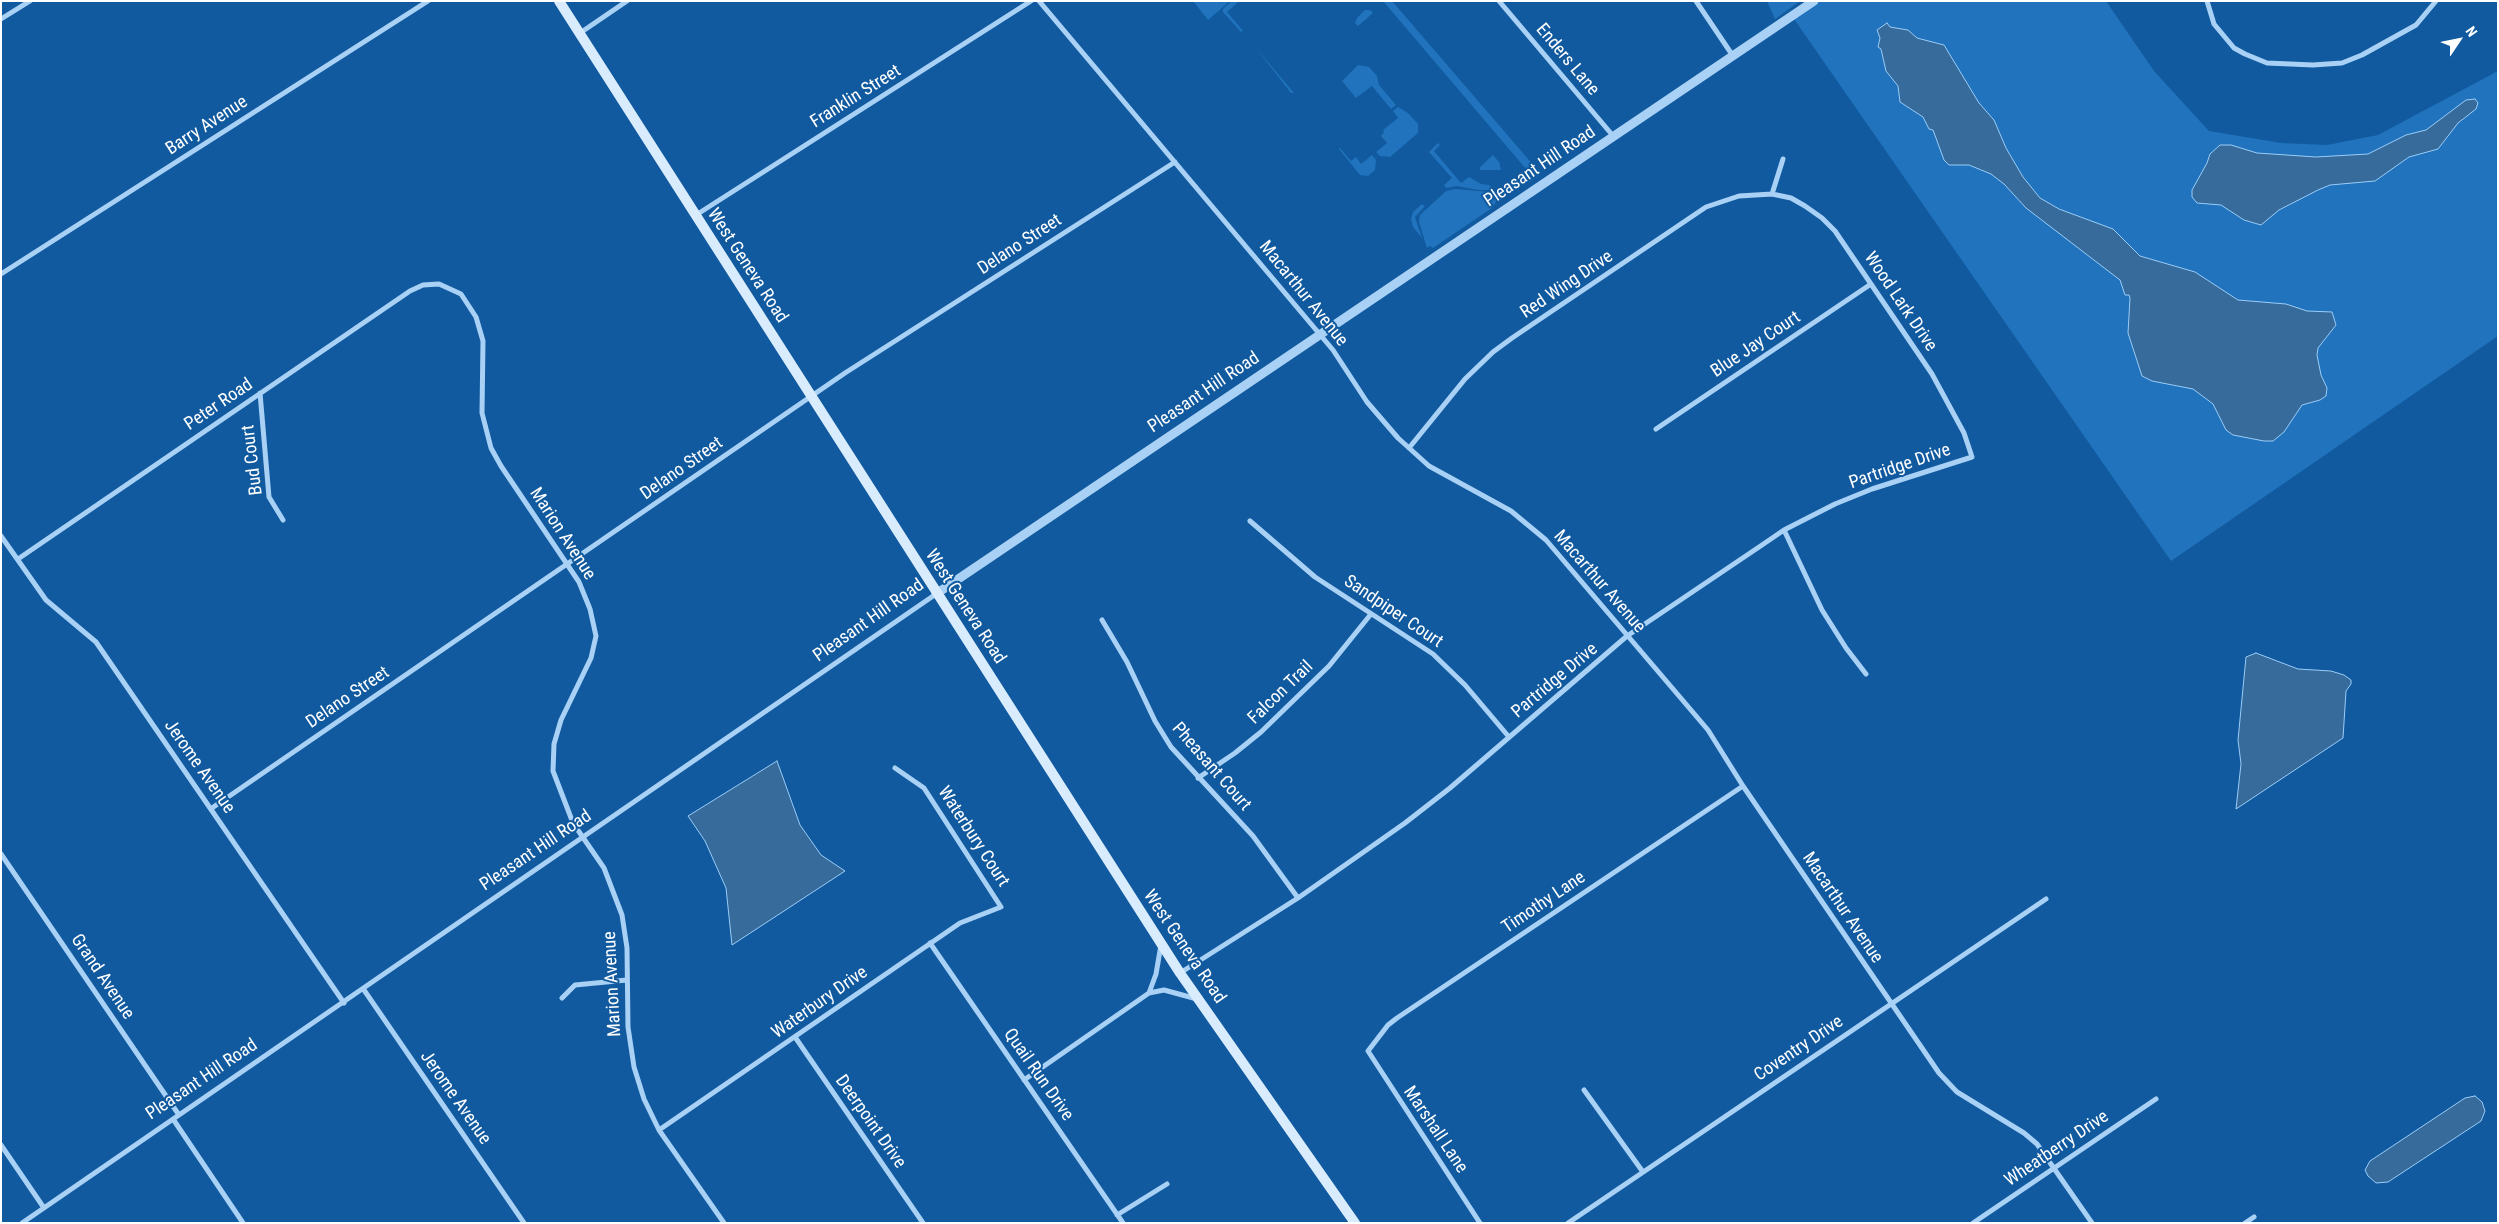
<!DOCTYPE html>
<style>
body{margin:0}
#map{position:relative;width:2499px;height:1224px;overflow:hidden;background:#115a9f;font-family:"Roboto Condensed",sans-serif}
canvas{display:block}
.frame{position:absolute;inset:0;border:2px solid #fff;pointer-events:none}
.north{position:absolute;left:2434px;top:15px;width:50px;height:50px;-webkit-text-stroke:4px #115a9f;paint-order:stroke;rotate:56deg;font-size:14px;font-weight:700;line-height:20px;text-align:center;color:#fff}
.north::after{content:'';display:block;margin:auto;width:18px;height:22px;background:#fff;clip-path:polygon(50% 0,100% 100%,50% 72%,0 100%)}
</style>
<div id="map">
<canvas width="2499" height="1224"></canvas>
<div class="frame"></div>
<div class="north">N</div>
</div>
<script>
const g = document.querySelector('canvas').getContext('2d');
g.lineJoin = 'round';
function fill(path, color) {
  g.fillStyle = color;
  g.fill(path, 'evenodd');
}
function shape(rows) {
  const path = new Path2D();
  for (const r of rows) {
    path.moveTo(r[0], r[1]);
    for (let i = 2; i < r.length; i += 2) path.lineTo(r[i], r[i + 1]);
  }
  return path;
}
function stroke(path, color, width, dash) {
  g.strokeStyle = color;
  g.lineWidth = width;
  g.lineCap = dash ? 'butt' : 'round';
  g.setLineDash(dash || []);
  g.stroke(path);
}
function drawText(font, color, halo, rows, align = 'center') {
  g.font = font + ' "Roboto Condensed",sans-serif';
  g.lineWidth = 4;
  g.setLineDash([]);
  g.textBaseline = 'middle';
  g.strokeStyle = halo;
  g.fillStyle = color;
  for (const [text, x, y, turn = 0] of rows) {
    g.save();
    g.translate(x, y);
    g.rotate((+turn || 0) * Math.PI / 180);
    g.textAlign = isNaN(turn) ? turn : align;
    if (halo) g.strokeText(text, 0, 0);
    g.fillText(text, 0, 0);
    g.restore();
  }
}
fill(shape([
 [1193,1,1230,1,1208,20],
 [1232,1,1239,1,1227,12,1243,31,1241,32,1223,12,1223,9],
 [1383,1,1392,1,1541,174,1530,182,1518,180,1516,177,1526,169],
 [1767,1,1800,1,1775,19],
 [1819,1,2106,1,2154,71,2209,131,2281,143,2327,145,2378,135,2498,71,2498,336,2171,561,1794,19],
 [1365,10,1370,10,1373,13,1358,26,1355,23,1357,18],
 [1256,48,1294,93,1291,93],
 [1358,65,1369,67,1377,76,1379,85,1396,105,1391,109,1372,86,1356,98,1342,81],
 [1398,107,1408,113,1418,124,1418,133,1390,157,1380,156,1376,152,1387,143,1381,136,1384,132,1383,130,1398,118,1393,111],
 [1438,143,1440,145,1434,151,1461,183,1469,177,1481,184,1489,185,1496,192,1497,200,1492,208,1433,248,1430,246,1427,248,1419,222,1420,215,1446,191,1455,189,1491,192,1490,190,1478,190,1457,186,1446,188,1444,185,1452,178,1429,152],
 [1340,148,1351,161,1356,157,1361,164,1372,155,1376,160,1375,170,1368,176,1360,175,1339,149],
 [1493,155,1499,162,1501,170,1481,170,1479,168],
 [1422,204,1425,206,1415,217,1422,238,1413,227,1411,219,1413,212]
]), '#2073bc');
const water = shape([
 [1887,23,1890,27,1908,30,1917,38,1944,45,1979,103,1994,120,2006,148,2023,177,2040,198,2059,209,2113,229,2140,256,2195,272,2238,300,2286,304,2307,311,2332,312,2336,325,2318,348,2317,355,2321,375,2327,388,2326,396,2320,400,2302,405,2284,432,2273,441,2264,441,2233,435,2226,430,2213,404,2193,389,2152,381,2142,376,2128,333,2130,298,2129,295,2125,295,2120,280,2026,208,2004,184,1991,174,1969,165,1949,165,1944,160,1933,130,1929,129,1923,117,1900,102,1898,86,1886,71,1881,49,1878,47,1880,38,1877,30,1887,23],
 [2475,99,2478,103,2476,109,2458,123,2438,149,2409,157,2375,181,2330,185,2318,190,2279,210,2261,225,2244,220,2221,205,2197,203,2192,197,2192,190,2207,163,2210,154,2220,145,2231,145,2257,153,2316,157,2368,154,2406,135,2426,130,2466,100,2475,99],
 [2256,653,2298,669,2331,671,2344,675,2351,680,2351,684,2346,691,2343,738,2236,809,2241,764,2238,740,2246,657,2256,653],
 [777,761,800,825,821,855,845,871,732,945,726,888,705,841,688,816,777,761],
 [2475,1096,2482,1102,2485,1111,2481,1121,2388,1182,2376,1183,2368,1176,2365,1170,2370,1161,2465,1098,2475,1096]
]);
fill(water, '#366b9c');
stroke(water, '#9acdf8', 1);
stroke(shape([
 [1039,1,1333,350,1367,402,1398,438,1429,466,1511,511,1546,540,1708,730,1743,786,1939,1073,1957,1092,2024,1133,2037,1144,2092,1223],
 [1499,1,1614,137],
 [1696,1,1733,56],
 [2207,1,2214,24,2234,48,2245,54,2267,63,2313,65,2342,63,2362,55,2416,25,2436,1],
 [1,19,30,1],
 [580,33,627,1],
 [1772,194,1783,159],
 [696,215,1031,1],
 [1,274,428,1],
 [260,393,269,497,283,520],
 [1656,429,1871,284],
 [1250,521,1315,577,1433,654,1465,685,1509,737],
 [1784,530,1822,610,1846,648,1866,674],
 [1,536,46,600,96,642,344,1003],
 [18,559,410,291,423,285,439,284,461,294,476,317,483,341,482,413,491,448,501,466,579,582,590,609,596,636,591,658,561,720,554,744,553,771,573,823,604,868,622,915,627,948,628,1027,634,1067,644,1099,659,1130,724,1223],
 [1102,620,1127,662,1155,721,1171,747,1253,836,1298,898],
 [1198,778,1235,753,1261,732,1329,666,1371,614],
 [212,808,845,373,1175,162],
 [1,854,179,1115],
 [930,943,1123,1223],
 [1180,973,1298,898,1405,823,1450,788,1627,636,1762,545,1784,530,1835,504,1872,489,1972,457,1964,433,1932,374,1835,231,1822,218,1805,206,1791,198,1772,194,1739,196,1706,207,1512,338,1493,352,1465,379,1409,448],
 [364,990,524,1223],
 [1149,993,1156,974,1161,945],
 [562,998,575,985,627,980],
 [795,1037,923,1223],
 [1024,1080,1149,993,1164,990,1197,999],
 [1584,1090,1643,1172],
 [173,1119,243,1223],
 [659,1130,960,923,1001,907,924,788,895,768],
 [1,1145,44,1208],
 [1117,1215,1167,1184],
 [22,1223,936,594],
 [1480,1223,1368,1051,1388,1025,1397,1018,1743,786],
 [1568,1223,2046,899],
 [1973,1223,2156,1099],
 [2245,1223,2254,1217]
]), '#a8d1f5', 5);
stroke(shape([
 [936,594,1814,1]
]), '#a8d1f5', 9);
stroke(shape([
 [559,1,1180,973,1355,1223]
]), '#d9ecfd', 10);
drawText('18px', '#fff', '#115a9f', [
 ["Enders Lane",1567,60,50],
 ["Franklin Street",856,97,-32],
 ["Barry Avenue",207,126,-33],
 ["Pleasant Hill Road",1540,167,-34],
 ["Delano Street",1020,245,-33],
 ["West Geneva Road",747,266,57],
 ["Red Wing Drive",1567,285,-34],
 ["Macarthur Avenue",1303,294,51],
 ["Wood Lark Drive",1900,302,56],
 ["Blue Jay Court",1756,345,-34],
 ["Pleasant Hill Road",1204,393,-34],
 ["Peter Road",219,405,-34],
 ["Bud Court",253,460,-97],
 ["Partridge Drive",1900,467,-19],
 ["Delano Street",682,469,-35],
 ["Marion Avenue",562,534,57],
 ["Macarthur Avenue",1599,582,49],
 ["West Geneva Road",965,607,57],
 ["Sandpiper Court",1393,612,34],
 ["Pleasant Hill Road",869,621,-35],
 ["Partridge Drive",1555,681,-40],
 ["Falcon Trail",1281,693,-44],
 ["Delano Street",348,698,-34],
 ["Jerome Avenue",199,767,55],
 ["Pheasant Court",1211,767,49],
 ["Waterbury Court",973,837,57],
 ["Pleasant Hill Road",536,851,-34],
 ["Timothy Lane",1544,903,-34],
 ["Macarthur Avenue",1842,908,56],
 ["West Geneva Road",1184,947,56],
 ["Grand Avenue",102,977,56],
 ["Marion Avenue",613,984,-93],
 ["Waterbury Drive",820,1003,-35],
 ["Coventry Drive",1799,1049,-34],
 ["Quail Run Drive",1038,1075,55],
 ["Pleasant Hill Road",202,1080,-34],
 ["Jerome Avenue",455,1098,55],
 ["Deerpoint Drive",870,1122,55],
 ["Marshall Lane",1435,1130,56],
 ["Wheatberry Drive",2057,1149,-34]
]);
</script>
